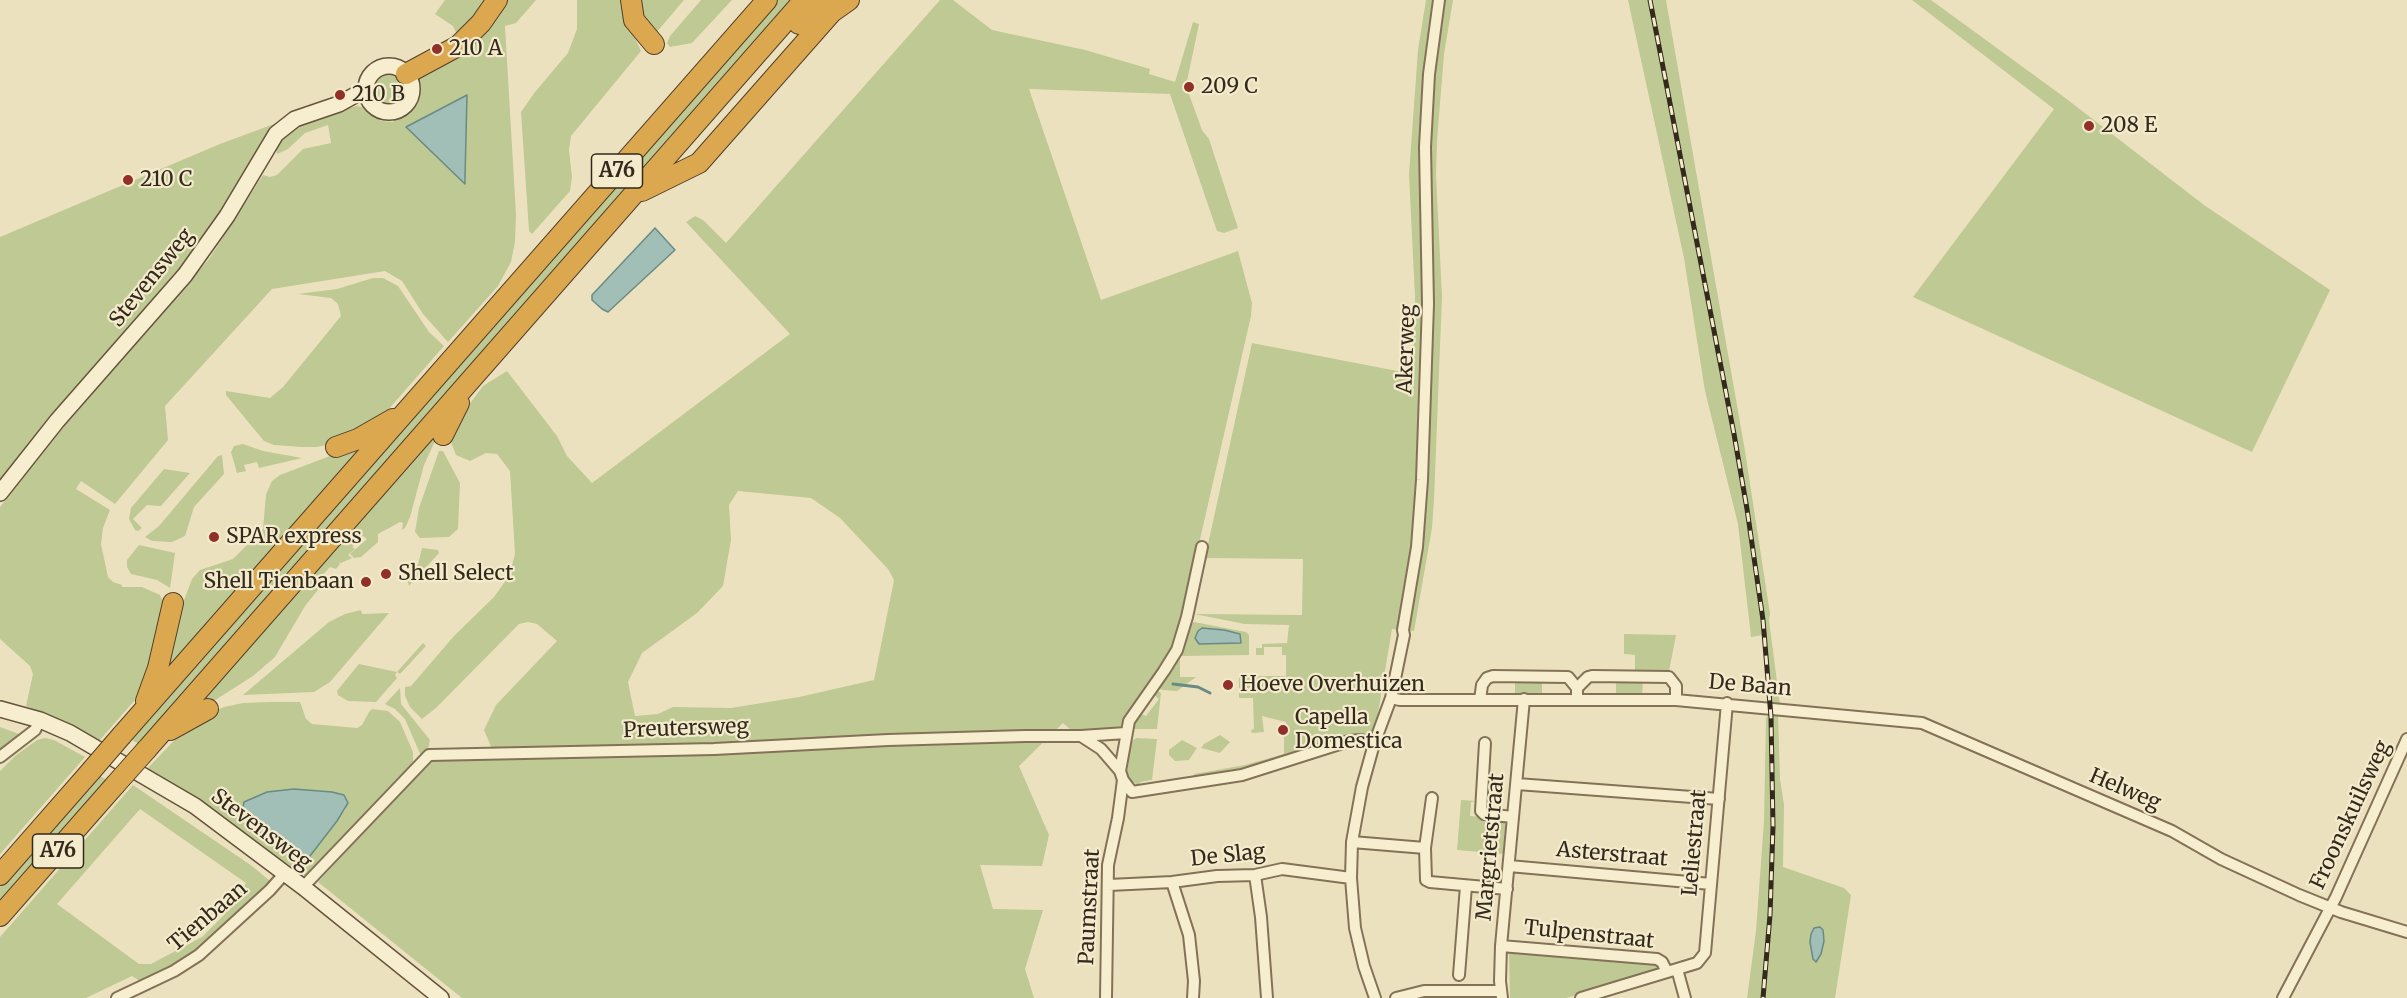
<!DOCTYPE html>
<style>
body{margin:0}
canvas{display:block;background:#ece1be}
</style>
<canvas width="2407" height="998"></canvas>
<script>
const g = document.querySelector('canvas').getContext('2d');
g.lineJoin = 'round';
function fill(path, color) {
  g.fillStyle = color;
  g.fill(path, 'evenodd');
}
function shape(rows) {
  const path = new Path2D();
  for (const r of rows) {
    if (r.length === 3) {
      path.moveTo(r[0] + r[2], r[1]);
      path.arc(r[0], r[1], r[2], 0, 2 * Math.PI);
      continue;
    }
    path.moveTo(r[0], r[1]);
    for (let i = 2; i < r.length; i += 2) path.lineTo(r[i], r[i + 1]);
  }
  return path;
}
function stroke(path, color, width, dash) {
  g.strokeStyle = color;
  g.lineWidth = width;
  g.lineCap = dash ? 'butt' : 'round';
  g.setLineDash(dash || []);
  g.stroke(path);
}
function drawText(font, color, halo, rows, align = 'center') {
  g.font = font + ' Merriweather,serif';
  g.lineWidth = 4.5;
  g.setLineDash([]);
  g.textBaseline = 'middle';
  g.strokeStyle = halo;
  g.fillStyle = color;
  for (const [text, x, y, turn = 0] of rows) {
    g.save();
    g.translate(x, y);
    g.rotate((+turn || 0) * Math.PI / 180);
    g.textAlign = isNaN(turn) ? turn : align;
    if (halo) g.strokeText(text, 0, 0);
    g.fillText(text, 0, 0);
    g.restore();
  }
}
fill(shape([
 [445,0,492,0,458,37,453,26,435,14],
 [506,0,536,0,516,23,505,26,516,215,515,242,511,262,498,286,448,342,423,314,402,281,385,271,272,289,165,406,168,440,115,504,81,481,76,489,110,510,103,528,101,544,108,577,113,582,122,585,122,587,142,587,160,595,166,608,165,621,135,700,98,742,61,721,26,706,33,674,30,666,0,639,0,507,43,451,209,259,263,175,270,177,277,175,303,149,331,143,328,125,305,133,288,149,277,154,276,148,280,140,297,126,326,114,357,106,370,109,381,121,393,122,413,95,416,88,413,76],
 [577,0,622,0,622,9,641,51,571,136,569,150,572,177,570,191,532,234,529,231,521,112,535,92,568,53,577,29],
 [635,0,684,0,656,33,646,29],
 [701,0,732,0,692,43,670,47,667,43,670,36],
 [774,0,796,0,142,746,128,738],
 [940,0,953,0,992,30,1085,50,1150,69,1149,74,1175,82,1193,22,1199,24,1186,86,1202,130,1209,139,1238,228,1224,233,1217,231,1170,94,1029,89,1101,300,1238,251,1252,303,1251,316,1180,627,1164,664,1129,712,1123,731,1073,732,1063,723,1019,766,1049,835,1042,866,980,865,993,909,1043,910,1025,969,1034,998,462,998,318,882,432,759,492,749,484,730,496,705,557,641,537,624,528,622,519,624,436,708,422,719,410,707,405,696,405,687,411,686,454,636,494,597,509,576,515,554,510,471,497,454,486,453,470,461,456,455,451,442,460,417,483,386,507,371,557,436,567,456,592,483,790,334,686,222,695,216,703,220,726,243],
 [738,491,811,498,840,518,888,569,894,580,874,680,799,697,731,708,673,707,658,714,635,716,628,682,642,653,697,613,723,586,731,540,729,505],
 [1426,0,1453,0,1444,54,1437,141,1436,174,1442,297,1434,500,1432,528,1414,631,1392,629,1375,731,1257,767,1196,779,1194,774,1245,765,1284,754,1284,733,1287,733,1286,722,1262,716,1264,732,1252,733,1251,730,1254,729,1253,698,1239,698,1239,676,1286,676,1286,655,1282,655,1282,647,1264,647,1264,655,1256,655,1256,648,1262,648,1262,644,1287,643,1289,625,1245,624,1194,614,1302,615,1303,559,1205,558,1252,343,1413,374,1415,297,1409,174,1418,50],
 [1628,0,1666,0,1745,451,1770,614,1769,620,1780,705,1770,704,1763,635,1751,637,1738,524,1705,391,1684,258],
 [1912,0,1931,0,2064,97,2204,205,2330,290,2252,452,1913,297,2054,109],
 [388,89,16],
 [282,121,202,245,0,480,0,237,220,144],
 [373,278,383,278,398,286,429,332,444,346,380,419,339,442,317,447,301,447,274,445,264,441,226,395,226,391,270,398,283,387,341,316,338,304,331,298,298,294,337,289],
 [441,428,424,465,410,517,405,528,402,530,403,523,400,522,378,534,378,542,361,557,354,558,350,554,367,539,363,536,352,547,355,549,348,555,352,558,341,563,339,562,340,564,336,569,330,567,318,580,322,585,305,606,275,657,253,676,187,718],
 [372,440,163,678,180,611,192,579,200,570,233,559,263,529,266,494,272,481,280,475],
 [243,444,263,451,302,458,259,468,257,462,244,465,246,471,237,473,231,452,234,446],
 [439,451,443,451,460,483,458,529,449,537,420,538,415,532,419,508],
 [222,455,224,474,194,507,185,536,172,542,152,541,145,537,159,526,218,456],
 [164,469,190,473,161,506,147,505,133,519,142,528,138,531,135,530,129,519,131,508],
 [139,545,175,553,170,588,157,580,131,574,127,567,127,560],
 [422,548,438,550,439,553,409,586,408,582,404,580,408,563,418,565],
 [361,610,362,614,389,613,330,682,314,692,243,695,329,622,345,614],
 [1194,622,1246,632,1249,635,1249,655,1180,656,1180,677,1196,677,1177,691,1162,690,1158,688,1189,625],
 [1624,634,1676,635,1669,671,1635,671,1635,655,1624,654],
 [423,643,426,646,400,674,397,672,395,675,397,678,376,702,348,701,338,695,337,691,359,664,397,672],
 [1515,681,1542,681,1542,696,1515,696],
 [1616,681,1643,681,1642,696,1616,696],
 [400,688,401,704,430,740,428,749,421,756,405,719,395,709,385,704],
 [1157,690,1161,693,1157,729,1135,729,1132,727,1139,713,1146,716,1159,699,1152,693],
 [270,702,300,702,306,719,312,724,357,728,362,725,369,712,372,709,388,711,400,722,413,752,413,764,360,824,306,876,257,844,221,816,146,770,187,727,209,714,224,707,243,703],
 [294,789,346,809,310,856,254,826,244,802,267,792],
 [1770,713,1778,713,1780,779,1784,805,1783,867,1844,888,1851,895,1835,998,1747,998,1756,931,1764,821,1766,718],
 [0,727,22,735,0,752],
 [1220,735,1230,742,1220,753,1201,748,1204,744],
 [45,738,54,740,85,757,0,854,0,771,15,756,37,740],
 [1136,738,1157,739,1152,780,1140,782,1140,786,1131,781,1127,772,1130,743],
 [1182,740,1197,748,1189,760,1175,761,1169,755,1169,750],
 [96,774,111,782,0,909,0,887],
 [133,785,252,866,270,881,266,887,194,955,143,983,132,976,86,998,0,998,0,937],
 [140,809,246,883,224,915,202,937,151,964,139,964,57,904],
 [1461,800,1477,801,1471,802,1470,816,1506,819,1503,854,1457,850],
 [1509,950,1659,963,1660,970,1566,998,1510,998]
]), '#bfc993');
const water = shape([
 [467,95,465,178,465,184,406,127,467,95],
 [655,228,675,250,608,312,602,309,592,300,592,295,655,228],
 [1202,628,1224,630,1240,634,1241,643,1199,644,1195,638,1198,631,1202,628],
 [294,789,332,792,344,795,348,803,337,821,310,856,304,861,296,861,265,836,254,826,243,807,244,802,267,792,294,789],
 [1820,927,1823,930,1824,941,1821,954,1816,962,1813,959,1810,942,1811,934,1814,928,1820,927]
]);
fill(water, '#a1beb7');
stroke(water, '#698b85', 1.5);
stroke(shape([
 [1173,684,1198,687,1210,693]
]), '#698b85', 3);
const street = shape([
 [1577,688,1588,677,1592,676,1669,677,1676,686,1676,700],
 [1391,698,1400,700,1676,700,1922,723,2172,831,2221,859,2299,895,2341,912,2407,932],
 [1480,700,1482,685,1487,678,1493,676,1568,677,1577,688,1577,700],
 [1081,736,1101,749,1120,771],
 [1485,743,1481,811,1484,814,1513,817],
 [0,757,35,730,40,720],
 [1517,784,1719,799],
 [1132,792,1123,780,1120,771,1129,721,1164,671,1177,650,1187,617,1202,547],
 [1132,792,1242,775,1349,741,1361,740,1374,744],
 [1432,798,1425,848,1426,880,1430,882,1507,889],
 [1352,842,1425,848],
 [1509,866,1711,884],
 [1255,875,1261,917,1267,998],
 [1172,882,1189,935,1194,981,1193,998],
 [1109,885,1172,882,1217,876,1255,875,1282,869,1351,878],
 [303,887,429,755,714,749,888,740,1025,736,1081,736,1126,733],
 [1501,946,1657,959,1662,962,1667,972],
 [1677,969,1685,998],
 [1459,975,1466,886],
 [117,998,174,971,199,955,270,890,285,873],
 [1106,998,1108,865,1118,818,1123,780],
 [1375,998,1364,966,1355,928,1351,878,1352,842,1362,787,1374,744,1391,698,1404,635,1403,630,1417,547,1422,480,1428,304,1425,147,1429,74,1439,0],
 [1396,998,1424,991,1501,991],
 [1502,998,1500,981,1501,946,1524,699],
 [1581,998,1697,963,1705,953,1727,703],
 [2283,998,2336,897,2407,739]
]);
const secondary = shape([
 [389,89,23],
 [0,493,57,421,185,275,227,216,276,134,295,119,339,104,366,89],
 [0,709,40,720,70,733,195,806,303,887,441,998]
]);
const highway = shape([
 [631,0,634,20,654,44],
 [799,24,822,0],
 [406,74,458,46,481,23,497,0],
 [642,191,699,163,832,12,849,0],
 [443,435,459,403],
 [336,447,358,439,393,419],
 [146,701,158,668,173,603],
 [170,730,208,709],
 [122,735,767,0],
 [147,749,804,0],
 [0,875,91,771],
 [0,916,115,785]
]);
stroke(street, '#837257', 14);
stroke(secondary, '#65533b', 18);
stroke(highway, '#51402c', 22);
stroke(street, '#f7eed0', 10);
stroke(secondary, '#f7eed0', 15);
stroke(highway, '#dba74f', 20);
const rail = shape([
 [1650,0,1734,434,1747,509,1763,620,1771,717,1773,826,1770,915,1763,998]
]);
stroke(rail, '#33291c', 5);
stroke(rail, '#f4ebcd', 3, [9]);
const highwayBridge = shape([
 [91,771,122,735],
 [115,785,147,749]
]);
stroke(highwayBridge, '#51402c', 22, []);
stroke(highwayBridge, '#dba74f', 20);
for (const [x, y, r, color] of [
 [437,49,6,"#912f29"],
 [1189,87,6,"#912f29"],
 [340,95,6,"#912f29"],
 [2089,126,6,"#912f29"],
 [128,180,6,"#912f29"],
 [214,537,6,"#912f29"],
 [386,574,6,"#912f29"],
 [366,582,6,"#912f29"],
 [1228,685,6,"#912f29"],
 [1283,730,6,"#912f29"]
]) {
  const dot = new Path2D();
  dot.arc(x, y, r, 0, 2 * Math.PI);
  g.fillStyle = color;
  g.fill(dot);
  stroke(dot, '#f4ebcd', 2);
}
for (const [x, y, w] of [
 [617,171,51],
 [58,851,51]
]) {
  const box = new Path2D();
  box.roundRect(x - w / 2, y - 17, w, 34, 4.5);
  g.fillStyle = '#f4ebcd';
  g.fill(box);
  stroke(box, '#33291c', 1.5);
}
drawText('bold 20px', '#33291c', null, [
 ["A76",617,171],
 ["A76",58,851]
]);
drawText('21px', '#33291c', '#f4ebcd', [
 ["210 A",449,49],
 ["209 C",1201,87],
 ["210 B",352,95],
 ["208 E",2101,126],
 ["210 C",140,180],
 ["SPAR express",226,537],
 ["Shell Select",398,574],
 ["Shell Tienbaan",354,582,"right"],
 ["Hoeve Overhuizen",1240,685],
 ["Capella",1295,718],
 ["Domestica",1295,742]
], 'left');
drawText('21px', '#33291c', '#f4ebcd', [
 ["Stevensweg",152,278,-51],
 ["Akerweg",1407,349,-88],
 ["De Baan",1750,686,5],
 ["Preutersweg",686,729,-2],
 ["Helweg",2125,790,23],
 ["Froonskuilsweg",2351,815,-65],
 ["Stevensweg",261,830,37],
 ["Leliestraat",1695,843,-85],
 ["Margrietstraat",1491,847,-85],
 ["Asterstraat",1612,855,5],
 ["De Slag",1228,856,-6],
 ["Paumstraat",1090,907,-87],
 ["Tienbaan",208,917,-40],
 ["Tulpenstraat",1589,935,6]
]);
</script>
